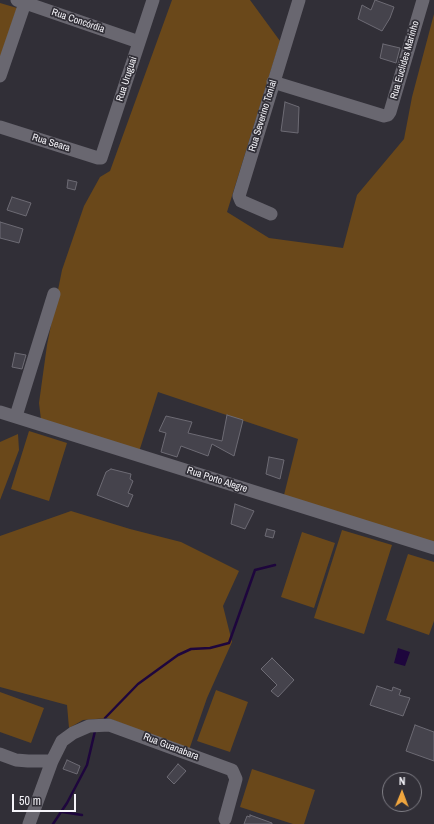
<!DOCTYPE html>
<meta charset="utf-8">
<style>
body{margin:0}
#map{position:relative;width:434px;height:824px;overflow:hidden;background:#312f37;font-family:"Archivo Narrow",sans-serif}
canvas{display:block}
.north{position:absolute;left:382px;top:772px;width:40px;height:40px;box-sizing:border-box;background:#312f37;border:1px solid #7f7e85;border-radius:50%;rotate:1deg;font-size:11px;font-weight:700;line-height:16px;text-align:center;color:#f5f4f9}
.north::after{content:'';display:block;margin:auto;width:14px;height:18px;background:#f0a63e;clip-path:polygon(50% 0,100% 100%,50% 72%,0 100%)}
.scale{position:absolute;left:12px;top:794px;width:64px;height:18px;box-sizing:border-box;border:2px solid #f5f4f9;border-top:0;padding-left:5px;font-size:12px;line-height:14px;white-space:nowrap;color:#f5f4f9;-webkit-text-stroke:3px #312f37;paint-order:stroke}
</style>
<div id="map">
<canvas width="434" height="824"></canvas>
<div class="north">N</div>
<div class="scale">50 m</div>
</div>
<script>
const g = document.querySelector('canvas').getContext('2d');
g.lineJoin = 'round';
function fill(path, color) {
  g.fillStyle = color;
  g.fill(path, 'evenodd');
}
function shape(rows) {
  const path = new Path2D();
  for (const r of rows) {
    path.moveTo(r[0], r[1]);
    for (let i = 2; i < r.length; i += 2) path.lineTo(r[i], r[i + 1]);
  }
  return path;
}
function stroke(path, color, width, dash) {
  g.strokeStyle = color;
  g.lineWidth = width;
  g.lineCap = dash ? 'butt' : 'round';
  g.setLineDash(dash || []);
  g.stroke(path);
}
function drawText(font, color, halo, rows, align = 'center') {
  g.font = font + ' "Archivo Narrow",sans-serif';
  g.lineWidth = 3.5;
  g.setLineDash([]);
  g.textBaseline = 'middle';
  g.strokeStyle = halo;
  g.fillStyle = color;
  for (const [text, x, y, turn = 0] of rows) {
    g.save();
    g.translate(x, y);
    g.rotate((+turn || 0) * Math.PI / 180);
    g.textAlign = isNaN(turn) ? turn : align;
    if (halo) g.strokeText(text, 0, 0);
    g.fillText(text, 0, 0);
    g.restore();
  }
}
fill(shape([
 [172,0,250,0,280,41,227,212,269,238,343,248,357,195,404,139,412,97,434,14,434,553,282,503,298,439,158,392,137,458,42,428,39,403,47,345,62,270,84,206,100,177,110,171],
 [0,3,17,8,0,58],
 [29,431,67,443,49,501,11,489],
 [18,434,19,450,0,500,0,442],
 [71,511,130,529,181,542,239,571,223,606,232,642,207,698,189,750,108,718,83,720,69,728,67,705,0,687,0,536],
 [342,530,392,545,364,634,314,618],
 [302,532,335,543,314,608,281,597],
 [408,554,434,562,434,621,429,635,386,620],
 [216,690,248,702,230,752,197,741],
 [0,692,44,708,31,743,0,732],
 [252,769,315,790,304,824,293,824,240,807]
]), '#6a481a');
fill(shape([
 [398,648,410,652,405,666,394,663]
]), '#1e063d');
stroke(shape([
 [105,718,138,684,178,655,191,649,210,648,229,643,255,570,275,565],
 [62,812,82,815],
 [53,824,67,803,87,765,95,731]
]), '#1e063d', 2.5);
const building = shape([
 [375,0,394,7,390,18,382,31,358,19,362,5,371,10,375,0],
 [383,44,400,48,396,63,380,58,383,44],
 [285,102,299,107,298,133,281,131,285,102],
 [68,180,77,182,75,190,67,188,68,180],
 [12,197,31,203,26,216,7,210,12,197],
 [0,222,23,229,19,243,0,238,0,222],
 [15,353,26,355,22,369,12,367,15,353],
 [227,415,243,420,234,456,212,444,208,456,181,446,177,457,161,452,166,433,159,431,166,416,192,422,188,433,222,441,227,415],
 [269,457,284,460,280,479,266,474,269,457],
 [111,469,131,474,130,479,133,481,128,493,133,495,128,507,97,495,106,472,111,469],
 [235,504,254,511,245,529,231,524,235,504],
 [267,529,275,531,273,538,265,536,267,529],
 [272,658,294,680,278,697,271,691,277,685,261,669,272,658],
 [377,686,392,691,393,687,401,690,399,695,410,698,403,716,370,705,377,686],
 [415,725,434,732,434,761,406,751,415,725],
 [67,760,80,766,77,774,63,769,67,760],
 [178,764,186,771,174,784,167,777,178,764],
 [250,815,272,823,272,824,244,824,247,816,250,817,250,815]
]);
fill(building, '#45434c');
stroke(building, '#6d6b74', 1);
stroke(shape([
 [17,0,139,42],
 [0,76,26,0],
 [273,82,384,116,388,115,390,112,423,0],
 [0,127,98,158,101,158,153,0],
 [271,214,241,201,239,196,299,0],
 [0,412,434,548],
 [16,416,54,294],
 [0,754,16,760,28,761,52,761],
 [29,824,52,761,62,741,73,733,89,726,109,725,232,770,236,779,225,819]
]), '#696770', 13);
drawText('10px', '#f5f4f9', '#312f37', [
 ["Rua Concórdia",78,21,19],
 ["Rua Euclides Marinho",405,60,-74],
 ["Rua Uruguai",127,79,-72],
 ["Rua Severino Tonial",263,116,-73],
 ["Rua Seara",51,143,17],
 ["Rua Porto Alegre",217,480,18],
 ["Rua Guanabara",171,747,21]
]);
</script>
